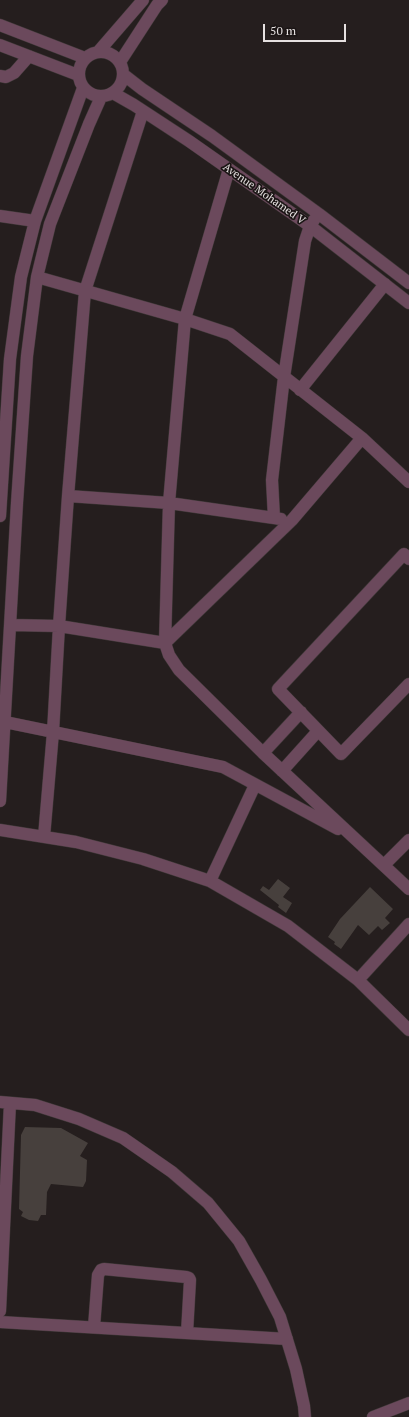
<!DOCTYPE html>
<style>
body{margin:0}
#map{position:relative;width:409px;height:1417px;overflow:hidden;background:#251e1e;font-family:"PT Serif",serif}
canvas{display:block}
.scale{position:absolute;left:263px;top:24px;width:83px;height:18px;box-sizing:border-box;border:2px solid #e6e1e1;border-top:0;padding-left:5px;font-size:12px;line-height:14px;white-space:nowrap;color:#e6e1e1;-webkit-text-stroke:3px #1b1515;paint-order:stroke}
</style>
<div id="map">
<canvas width="409" height="1417"></canvas>
<div class="scale">50 m</div>
</div>
<script>
const g = document.querySelector('canvas').getContext('2d');
g.lineJoin = 'round';
function fill(path, color) {
  g.fillStyle = color;
  g.fill(path, 'evenodd');
}
function shape(rows) {
  const path = new Path2D();
  for (const r of rows) {
    if (r.length === 3) {
      path.moveTo(r[0] + r[2], r[1]);
      path.arc(r[0], r[1], r[2], 0, 2 * Math.PI);
      continue;
    }
    path.moveTo(r[0], r[1]);
    for (let i = 2; i < r.length; i += 2) path.lineTo(r[i], r[i + 1]);
  }
  return path;
}
function stroke(path, color, width, dash) {
  g.strokeStyle = color;
  g.lineWidth = width;
  g.lineCap = dash ? 'butt' : 'round';
  g.setLineDash(dash || []);
  g.stroke(path);
}
function drawText(font, color, halo, rows, align = 'center') {
  g.font = font + ' "PT Serif",serif';
  g.lineWidth = 3.5;
  g.setLineDash([]);
  g.textBaseline = 'middle';
  g.strokeStyle = halo;
  g.fillStyle = color;
  for (const [text, x, y, turn = 0] of rows) {
    g.save();
    g.translate(x, y);
    g.rotate((+turn || 0) * Math.PI / 180);
    g.textAlign = isNaN(turn) ? turn : align;
    if (halo) g.strokeText(text, 0, 0);
    g.fillText(text, 0, 0);
    g.restore();
  }
}
fill(shape([
 [278,879,290,888,283,897,292,903,286,913,278,907,279,905,260,890,263,886,269,890],
 [370,887,393,909,385,918,390,923,382,930,378,926,369,935,358,925,341,949,334,944,335,942,328,937,340,919],
 [25,1127,61,1128,88,1143,80,1156,87,1160,86,1181,83,1187,51,1184,47,1192,46,1215,41,1215,38,1221,29,1220,21,1216,23,1212,19,1209,21,1135]
]), '#47403d');
const minor = shape([
 [0,25,85,58],
 [0,45,78,75],
 [101,74,22],
 [98,52,143,0],
 [120,62,157,5,162,0],
 [124,75,142,89,212,136,319,214,409,283],
 [0,76,6,77,14,73,29,56],
 [113,93,134,105,189,141,310,226,409,303],
 [229,169,185,319,169,503,165,643,169,655,179,670,263,753,409,889],
 [0,216,35,221],
 [37,277,185,319,230,334,362,438,409,482],
 [300,390,385,284],
 [68,496,169,503,281,519],
 [0,516,10,359,21,277,35,221,83,88],
 [274,518,272,480,284,377,305,241,310,226,314,220],
 [409,559,404,554,278,689,341,754,409,684],
 [11,625,59,626,165,643,292,520,362,438],
 [5,722,223,767,338,829],
 [263,753,301,712],
 [282,771,318,731],
 [0,801,17,503,27,356,37,277,50,224,89,124,101,97],
 [0,830,76,842,143,859,210,881,288,926,358,980,409,1030],
 [44,837,53,732,59,626,68,496,85,291,143,111],
 [384,865,409,840],
 [210,881,255,785],
 [358,980,409,924],
 [0,1102,35,1105,79,1119,123,1138,172,1172,208,1203,239,1241,261,1280,280,1317,296,1369,304,1406,305,1417],
 [0,1311,10,1103],
 [0,1322,287,1339],
 [94,1327,98,1275,101,1270,104,1269,186,1277,189,1278,190,1280,187,1333],
 [373,1417,409,1403]
]);
stroke(minor, '#403939', 13);
stroke(minor, '#6b495c', 12);
drawText('11px', '#e6e1e1', '#1b1515', [
 ["Avenue Mohamed V",264,194,35]
]);
</script>
